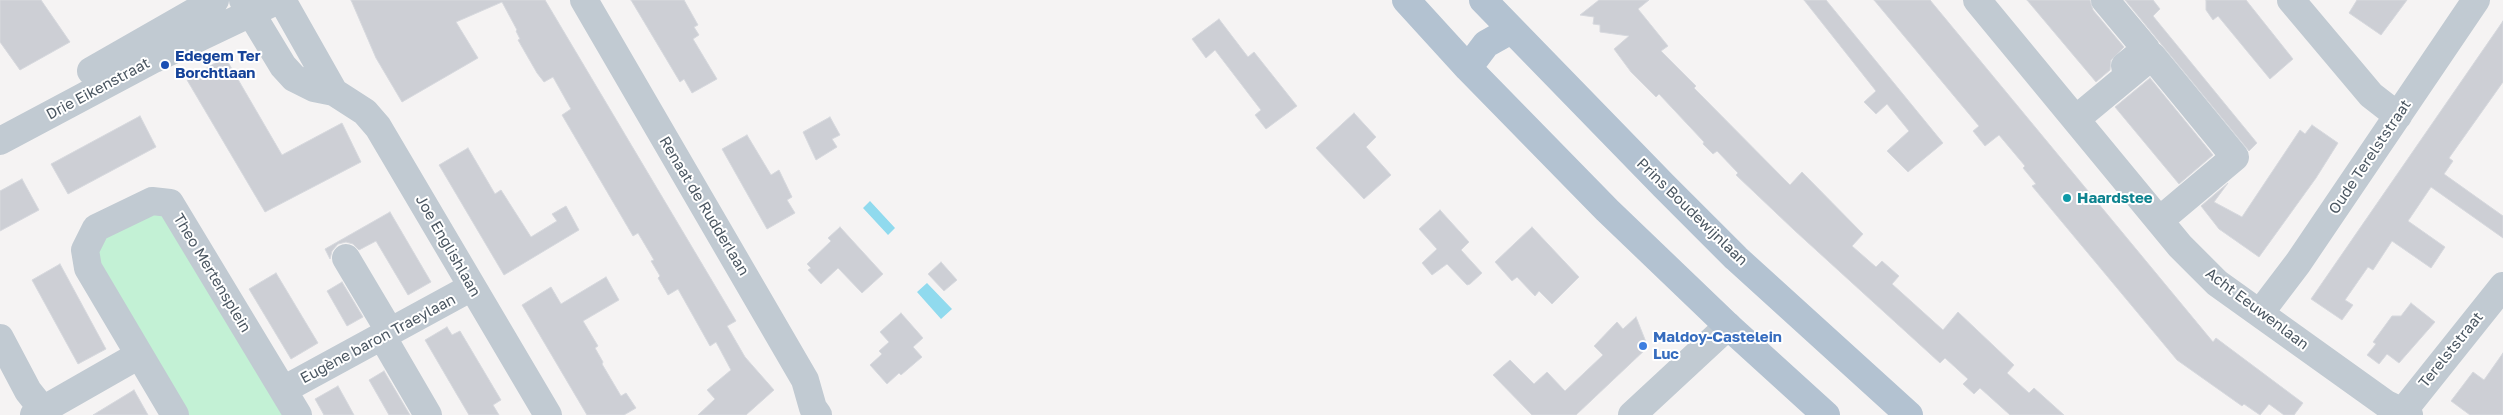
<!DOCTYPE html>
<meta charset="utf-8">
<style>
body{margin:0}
canvas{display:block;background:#f5f3f3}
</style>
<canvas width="2503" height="415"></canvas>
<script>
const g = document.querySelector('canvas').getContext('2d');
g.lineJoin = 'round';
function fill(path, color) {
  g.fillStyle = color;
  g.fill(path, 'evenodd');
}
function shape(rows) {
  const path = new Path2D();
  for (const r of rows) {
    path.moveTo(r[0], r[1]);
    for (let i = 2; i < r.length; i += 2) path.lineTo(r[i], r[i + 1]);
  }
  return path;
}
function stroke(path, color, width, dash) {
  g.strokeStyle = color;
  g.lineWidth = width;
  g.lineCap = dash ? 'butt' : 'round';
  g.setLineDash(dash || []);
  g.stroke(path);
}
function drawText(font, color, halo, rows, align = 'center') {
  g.font = font + ' "Golos Text",sans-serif';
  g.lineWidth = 4;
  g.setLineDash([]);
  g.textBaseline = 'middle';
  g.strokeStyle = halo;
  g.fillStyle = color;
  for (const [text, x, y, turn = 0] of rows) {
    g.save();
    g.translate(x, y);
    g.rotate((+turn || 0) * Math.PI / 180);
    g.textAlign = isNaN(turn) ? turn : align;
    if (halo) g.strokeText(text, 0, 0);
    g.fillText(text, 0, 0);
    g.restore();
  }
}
fill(shape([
 [162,214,289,415,182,415,97,271,98,244,107,234,144,216]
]), '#c3f1d5');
fill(shape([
 [870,201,895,228,888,235,863,208],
 [927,283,952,309,941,319,917,292]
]), '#90daee');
const building = shape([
 [0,0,41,0,70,42,20,70,0,42,0,0],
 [351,0,545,0,736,321,727,326,745,357,774,390,746,415,698,415,715,399,707,390,731,370,716,342,710,346,678,289,668,295,658,278,660,276,651,261,654,260,638,233,633,236,562,115,571,109,553,77,544,82,537,73,518,40,520,39,516,31,517,30,502,2,456,22,478,58,402,102,376,58,351,0],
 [631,0,684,0,698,25,694,27,699,35,693,39,717,79,692,93,684,79,680,82,631,0],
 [1599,0,1649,0,1638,9,1668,46,1661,51,1696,86,1694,88,1790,185,1802,172,1863,234,1852,246,1876,267,1882,261,1899,276,1892,284,1943,330,1958,312,2014,365,2007,373,2029,393,2034,388,2064,415,2010,415,1980,388,1974,394,1963,384,1968,379,1945,358,1940,363,1794,230,1736,175,1738,173,1717,151,1713,154,1703,144,1704,142,1659,94,1656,97,1631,72,1614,49,1629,36,1600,32,1600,25,1593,24,1594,17,1580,15,1599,0],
 [1804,0,1826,0,1943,143,1908,172,1887,151,1909,131,1887,104,1876,114,1864,102,1876,91,1804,0],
 [1874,0,1930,0,2213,342,2216,338,2303,403,2294,415,2284,415,2269,404,2260,415,2244,404,2242,406,2177,360,2032,186,2036,184,2023,168,2025,166,1999,135,1985,146,1973,131,1979,126,1874,0],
 [2027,0,2090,0,2093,10,2124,47,2111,60,2110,70,2096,82,2027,0],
 [2125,0,2153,0,2160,9,2153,16,2257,143,2249,151,2125,0],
 [2206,0,2246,0,2293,59,2270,79,2218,16,2213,20,2206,10,2206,0],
 [2357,0,2407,0,2381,35,2349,13,2357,0],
 [1219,19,1248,57,1254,52,1297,106,1266,129,1255,115,1261,110,1215,50,1206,58,1192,39,1219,19],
 [2503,21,2503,82,2449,158,2453,161,2444,174,2503,216,2503,238,2431,187,2408,221,2445,247,2431,268,2392,241,2373,270,2368,267,2345,300,2353,305,2342,320,2311,299,2503,21],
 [225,57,282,155,342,123,361,162,265,212,187,80,225,57],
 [2150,78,2213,155,2179,184,2115,107,2150,78],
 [1354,113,1376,137,1366,147,1391,175,1364,199,1316,148,1354,113],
 [140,116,156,147,68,194,51,164,140,116],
 [830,117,840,135,832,139,837,147,816,160,803,132,830,117],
 [2312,125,2338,143,2316,178,2259,257,2219,229,2201,206,2228,183,2214,202,2242,217,2300,130,2305,134,2312,125],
 [747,135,771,175,779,170,792,197,787,200,795,213,767,229,722,149,747,135],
 [468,148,495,194,501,190,531,237,557,221,552,214,566,206,579,230,504,275,439,165,468,148],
 [22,179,39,210,0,231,0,191,22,179],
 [1440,210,1469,242,1461,250,1482,273,1470,284,1467,285,1447,264,1432,275,1422,263,1437,249,1419,229,1440,210],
 [390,212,431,282,408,295,376,241,359,250,353,244,346,242,338,244,332,251,330,259,325,249,390,212],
 [840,227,883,274,862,293,838,268,821,284,808,270,811,268,807,264,831,241,828,238,840,227],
 [1532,227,1579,277,1552,304,1539,291,1535,296,1517,277,1512,281,1495,262,1532,227],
 [941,262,957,280,944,291,928,274,941,262],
 [60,264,106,349,78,364,32,280,60,264],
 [276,273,318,343,291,359,249,289,276,273],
 [606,277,619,300,583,321,598,346,595,348,603,362,602,364,621,396,626,393,636,408,624,415,587,415,522,305,551,287,561,304,606,277],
 [342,282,363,317,347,326,327,291,342,282],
 [2411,303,2435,322,2399,363,2387,354,2379,364,2367,355,2376,344,2373,342,2392,316,2401,316,2411,303],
 [901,313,923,338,913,347,922,357,901,375,899,373,887,384,870,365,882,354,879,351,889,342,880,332,901,313],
 [1636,317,1648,347,1576,415,1532,415,1493,375,1510,360,1534,384,1547,372,1565,391,1603,355,1594,346,1617,322,1623,329,1636,317],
 [447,327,452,335,460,331,501,400,493,405,499,415,469,415,456,393,425,340,447,327],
 [2503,353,2503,415,2470,415,2451,401,2473,372,2484,380,2503,353],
 [384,371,410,415,389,415,369,380,384,371],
 [338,386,348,404,354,415,324,415,315,399,338,386],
 [134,390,148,415,93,415,134,390]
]);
fill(building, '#cdcfd5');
stroke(building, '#d7d9de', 1);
stroke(shape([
 [243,0,283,66,294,78,314,88,334,92,365,112,378,127,548,415],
 [282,0,334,92],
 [584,0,805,380,813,408,818,415],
 [1977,0,2180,246,2217,283,2386,404,2409,415],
 [2105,0,2146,49,2125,66],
 [2291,0,2371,95,2398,116],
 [91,71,215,0],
 [2076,119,2152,56,2235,157,2160,220],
 [0,141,154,59,278,0],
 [346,258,390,332],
 [2260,313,2298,263,2476,0],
 [382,336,428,415],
 [0,338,28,391,47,415],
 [283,390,472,287],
 [34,415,139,355],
 [175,415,88,268,85,250,96,228,152,201,170,203,298,415],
 [1632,415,1728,326],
 [2400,415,2503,286]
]), '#c1cad2', 28);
stroke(shape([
 [1406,0,1468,68,1607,210,1728,326,1826,415],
 [1483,0,1664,186,1736,258,1909,415],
 [1468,68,1486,44,1511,30]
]), '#b3c2d1', 28);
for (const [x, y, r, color] of [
 [165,65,5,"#1a4fb4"],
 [2067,198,5,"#0f9aa8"],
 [1643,346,5,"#3f7fe0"]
]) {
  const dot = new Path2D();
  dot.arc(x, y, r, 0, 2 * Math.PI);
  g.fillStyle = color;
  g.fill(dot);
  stroke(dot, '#fff', 2);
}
drawText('bold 15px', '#164399', '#fff', [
 ["Edegem Ter",175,56],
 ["Borchtlaan",175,73]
], 'left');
drawText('15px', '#4a5661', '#fff', [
 ["Drie Eikenstraat",98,89,-28],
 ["Oude Terelststraat",2370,157,-56],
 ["Renaat de Rudderlaan",704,206,59],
 ["Prins Boudewijnlaan",1692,212,44],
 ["Joe Englishlaan",448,246,60],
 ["Theo Mertensplein",212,273,59],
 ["Acht Eeuwenlaan",2257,309,37],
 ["Eugène baron Traeylaan",378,339,-28],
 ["Terelststraat",2451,350,-51]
]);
drawText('bold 15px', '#0d838f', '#fff', [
 ["Haardstee",2077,198]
], 'left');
drawText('bold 15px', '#366cbe', '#fff', [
 ["Maldoy-Castelein",1653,337],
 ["Luc",1653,354]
], 'left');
</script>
